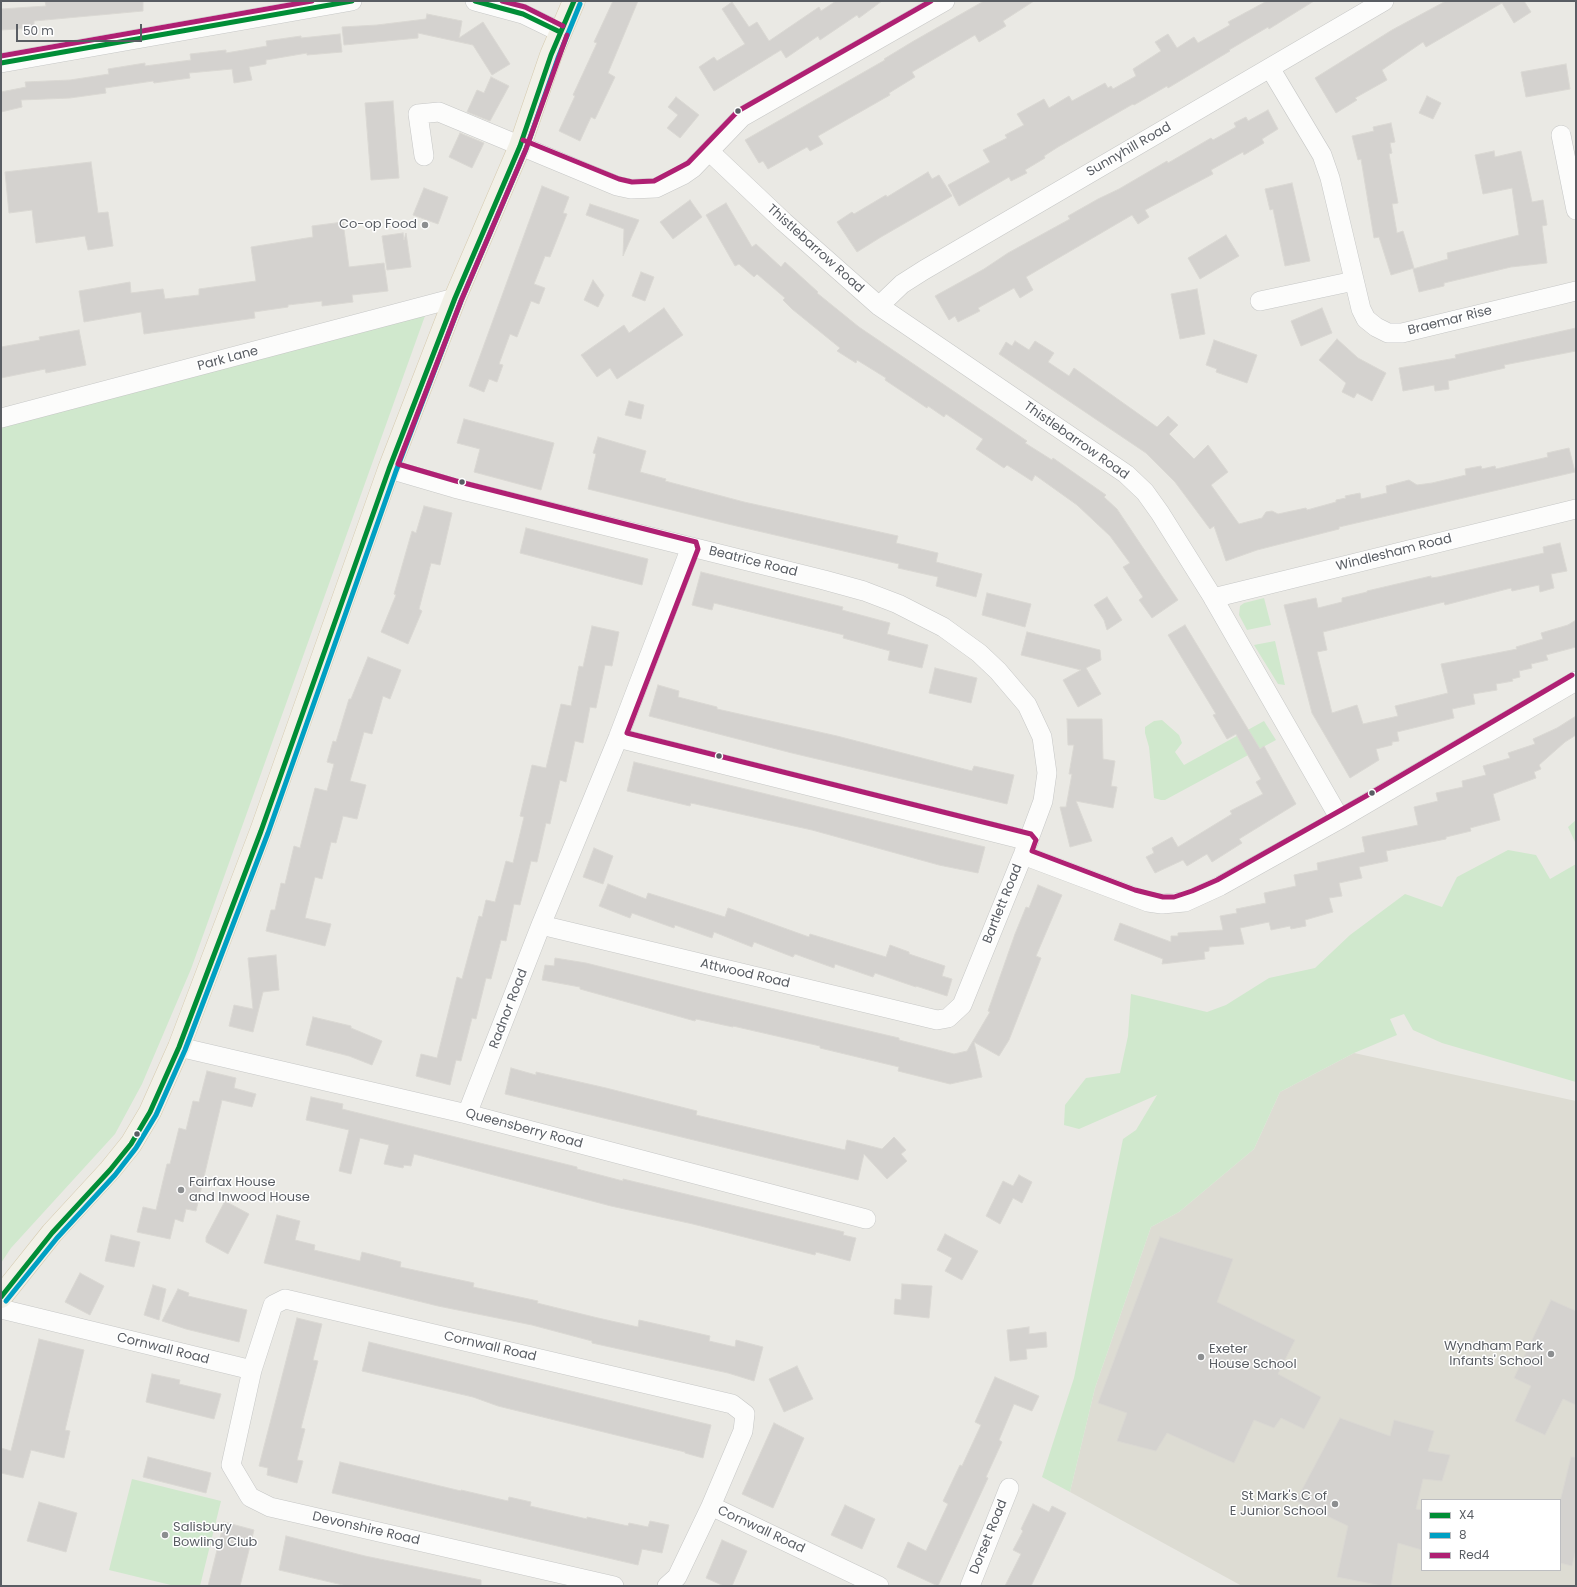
<!DOCTYPE html>
<style>
body{margin:0}
#map{position:relative;width:1577px;height:1587px;overflow:hidden;background:#eae9e4;font-family:Poppins,sans-serif}
canvas{display:block}
.frame{position:absolute;inset:0;border:2px solid #595d63;pointer-events:none}
.legend{position:absolute;left:1421px;top:1499px;width:140px;height:72px;box-sizing:border-box;background:#fff;border:1px solid #bdbec1;margin:0;padding:5px 7px;list-style:none;font-size:12px;color:#595d63}
.legend li{display:flex;align-items:center;gap:8px;height:20px}
.legend b{width:20px;border:1px solid #bdbec1}
.scale{position:absolute;left:16px;top:24px;width:126px;height:18px;box-sizing:border-box;border:2px solid #595d63;border-top:0;padding-left:5px;font-size:12px;line-height:14px;white-space:nowrap;color:#595d63;-webkit-text-stroke:3px #fff;paint-order:stroke}
</style>
<div id="map">
<canvas width="1577" height="1587"></canvas>
<div class="frame"></div>
<ul class="legend">
<li><b style="height:5px;background:#008d36"></b>X4</li>
<li><b style="height:5px;background:#00a0c3"></b>8</li>
<li><b style="height:5px;background:#af2073"></b>Red4</li>
</ul>
<div class="scale">50 m</div>
</div>
<script>
const g = document.querySelector('canvas').getContext('2d');
g.lineJoin = 'round';
function fill(path, color) {
  g.fillStyle = color;
  g.fill(path, 'evenodd');
}
function shape(rows) {
  const path = new Path2D();
  for (const r of rows) {
    path.moveTo(r[0], r[1]);
    for (let i = 2; i < r.length; i += 2) path.lineTo(r[i], r[i + 1]);
  }
  return path;
}
function stroke(path, color, width, dash) {
  g.strokeStyle = color;
  g.lineWidth = width;
  g.lineCap = dash ? 'butt' : 'round';
  g.setLineDash(dash || []);
  g.stroke(path);
}
function drawText(font, color, halo, rows, align = 'center') {
  g.font = font + ' Poppins,sans-serif';
  g.lineWidth = 3;
  g.setLineDash([]);
  g.textBaseline = 'middle';
  g.strokeStyle = halo;
  g.fillStyle = color;
  for (const [text, x, y, turn = 0] of rows) {
    g.save();
    g.translate(x, y);
    g.rotate((+turn || 0) * Math.PI / 180);
    g.textAlign = isNaN(turn) ? turn : align;
    if (halo) g.strokeText(text, 0, 0);
    g.fillText(text, 0, 0);
    g.restore();
  }
}
fill(shape([
 [1354,1053,1576,1101,1576,1586,1242,1586,1070,1492,1095,1388,1151,1227,1179,1212,1254,1149,1280,1092],
 [1422,1500,1560,1500,1560,1570,1422,1570]
]), '#dddcd3');
fill(shape([
 [426,313,191,969,142,1084,115,1134,11,1248,1,1263,1,427],
 [1264,598,1271,625,1247,630,1239,615,1240,606,1244,603],
 [1275,641,1285,685,1278,684,1254,645],
 [1162,720,1179,735,1182,743,1175,752,1184,765,1264,721,1276,740,1165,800,1161,800,1154,798,1149,747,1145,733,1145,727,1154,721],
 [1576,820,1576,844,1568,827],
 [1508,850,1536,855,1550,879,1576,864,1576,1082,1442,1043,1413,1030,1404,1014,1390,1019,1397,1035,1354,1053,1280,1092,1254,1149,1179,1212,1151,1227,1095,1388,1070,1492,1042,1477,1074,1378,1123,1139,1136,1130,1157,1095,1079,1129,1064,1125,1065,1105,1086,1078,1120,1073,1128,1036,1131,994,1207,1012,1226,1005,1269,978,1315,968,1350,935,1405,894,1442,907,1457,877],
 [132,1479,221,1501,200,1586,175,1586,109,1570]
]), '#d0e8cd');
const building = shape([
 [45,1,143,1,143,11,34,21,34,28,1,30,1,9,46,6,45,1],
 [613,1,638,1,608,73,615,77,595,119,591,117,580,141,559,131,575,96,573,95,597,43,594,42,613,1],
 [836,1,882,1,859,18,857,15,820,40,818,36,786,58,781,50,714,91,699,67,714,57,717,61,745,44,722,9,732,2,749,27,757,22,769,41,819,7,821,11,836,1],
 [984,1,1034,1,1003,21,1006,26,979,42,975,35,912,72,915,77,889,93,890,95,818,136,823,144,810,151,807,147,768,169,763,161,759,163,745,140,885,60,884,59,912,42,984,1],
 [1267,1,1314,1,1269,29,1268,27,1229,50,1230,51,1168,88,1167,86,1134,105,1133,104,1058,147,1044,156,1045,158,1025,170,1027,173,1011,181,1009,177,959,206,948,185,990,162,983,150,1007,138,1005,135,1024,125,1017,114,1044,99,1049,108,1069,96,1072,101,1105,83,1108,88,1111,86,1113,89,1136,76,1133,69,1161,51,1155,42,1168,34,1177,48,1194,37,1198,43,1230,25,1228,22,1267,1],
 [1446,1,1524,1,1531,12,1514,23,1502,3,1426,47,1423,42,1382,70,1387,80,1355,98,1357,100,1336,113,1315,78,1392,30,1446,1],
 [427,14,462,21,459,38,483,22,510,64,492,75,473,45,418,33,418,38,344,45,342,27,377,25,426,19,427,14],
 [340,34,342,52,307,55,307,53,266,60,266,64,249,67,252,80,234,83,232,69,189,73,190,78,154,83,153,81,105,88,106,93,70,98,21,100,22,107,1,112,1,92,26,87,25,82,70,80,109,74,108,69,145,63,145,66,191,60,190,54,226,50,226,53,267,46,266,41,301,36,301,38,340,34],
 [1566,64,1570,89,1526,97,1521,72,1566,64],
 [491,77,509,86,490,121,467,112,477,90,484,93,491,77],
 [1427,96,1441,103,1433,119,1419,113,1427,96],
 [676,97,699,115,680,138,667,128,678,115,668,107,676,97],
 [393,101,399,178,371,180,365,103,393,101],
 [1268,110,1278,129,1262,139,1264,143,1244,155,1243,152,1211,170,1213,174,1145,210,1149,217,1138,224,1132,215,1026,277,1033,290,1020,298,1014,288,978,308,980,311,958,322,955,316,949,320,935,296,984,269,1008,253,1070,219,1068,216,1098,199,1119,189,1167,161,1168,163,1211,138,1213,140,1236,127,1234,123,1246,117,1248,121,1268,110],
 [1391,123,1395,142,1390,143,1392,153,1389,154,1398,203,1392,204,1397,233,1403,231,1414,268,1391,275,1379,237,1374,238,1361,159,1358,160,1352,136,1374,131,1373,127,1391,123],
 [460,133,484,143,472,168,449,157,460,133],
 [1494,151,1495,157,1521,151,1532,202,1543,200,1547,225,1542,226,1547,263,1511,267,1444,283,1444,286,1419,292,1413,269,1448,259,1447,253,1519,235,1512,188,1483,194,1475,155,1494,151],
 [91,162,98,213,108,212,113,246,88,250,85,236,36,243,32,210,9,213,5,172,91,162],
 [928,172,932,179,939,175,952,196,881,237,857,252,837,222,852,212,854,214,886,195,887,197,928,172],
 [1292,183,1310,261,1285,266,1273,209,1270,210,1265,189,1292,183],
 [542,186,569,197,563,213,567,214,550,257,545,256,534,284,545,288,539,304,531,301,517,337,510,334,499,364,503,365,497,382,489,379,484,392,469,386,542,186],
 [424,188,448,197,438,224,413,215,424,188],
 [690,200,702,217,673,239,660,222,690,200],
 [726,203,752,247,756,244,781,267,785,262,818,292,817,293,859,327,1027,441,1025,443,1052,460,1053,458,1106,495,1104,497,1117,509,1178,600,1152,618,1139,600,1143,597,1123,567,1130,563,1110,536,1077,505,1035,475,1032,481,1007,465,1004,468,976,449,983,439,946,414,944,417,928,406,927,408,885,380,886,378,857,360,856,363,837,351,840,348,792,309,783,300,785,298,757,274,754,277,739,264,735,266,706,215,726,203],
 [590,204,639,220,623,256,624,229,586,215,590,204],
 [343,222,349,267,384,263,388,291,352,295,353,302,322,306,322,301,288,305,288,307,254,312,255,318,144,334,141,312,84,322,79,291,130,282,131,293,163,289,165,299,199,295,199,289,256,281,251,247,313,237,312,226,343,222],
 [403,233,404,240,406,233,411,267,387,270,382,236,403,233],
 [1226,235,1239,256,1200,279,1188,258,1226,235],
 [641,272,654,277,645,301,632,296,641,272],
 [593,280,604,295,598,307,584,300,593,280],
 [1197,289,1205,334,1180,339,1171,294,1197,289],
 [664,308,683,335,617,379,610,368,597,377,581,355,624,325,629,333,664,308],
 [1322,308,1332,333,1301,346,1291,321,1322,308],
 [1576,328,1576,351,1504,365,1505,368,1448,381,1449,389,1435,391,1434,385,1403,391,1399,368,1456,358,1455,355,1576,328],
 [79,330,86,365,46,373,45,369,1,378,1,347,40,340,39,337,79,330],
 [1337,339,1358,358,1386,373,1372,401,1357,393,1354,398,1342,392,1346,383,1319,360,1337,339],
 [1214,340,1257,355,1247,383,1216,372,1217,369,1206,365,1214,340],
 [1015,341,1029,350,1035,341,1054,353,1048,362,1069,376,1074,368,1157,427,1168,416,1178,425,1169,434,1194,459,1208,445,1228,472,1211,485,1239,524,1262,518,1266,512,1272,511,1278,514,1306,508,1307,510,1336,502,1336,500,1346,498,1345,496,1360,493,1361,499,1387,493,1386,486,1409,480,1417,485,1432,483,1466,475,1465,469,1481,466,1482,469,1495,466,1496,469,1548,457,1547,453,1569,448,1575,472,1339,527,1339,529,1257,550,1226,561,1214,526,1210,529,1175,482,1146,453,999,354,1006,342,1012,346,1015,341],
 [629,401,644,405,641,419,625,415,629,401],
 [464,419,554,443,541,490,474,472,480,449,457,443,464,419],
 [598,437,646,451,640,472,666,479,665,481,744,502,898,536,896,543,938,553,936,562,982,574,976,597,936,586,938,577,898,568,899,564,728,524,588,489,596,454,593,453,598,437],
 [424,506,452,513,440,565,431,563,419,609,422,611,408,644,381,632,396,595,394,594,412,531,416,533,424,506],
 [526,528,648,559,642,585,520,553,526,528],
 [1560,543,1567,571,1551,574,1554,588,1540,592,1539,585,1512,591,1511,588,1445,605,1444,602,1323,632,1327,650,1317,652,1332,713,1357,705,1363,724,1398,716,1395,706,1448,693,1441,664,1517,649,1516,647,1543,639,1541,633,1568,625,1576,620,1576,647,1546,655,1548,660,1531,664,1532,668,1519,671,1520,677,1512,679,1513,681,1496,684,1497,690,1473,694,1475,704,1452,709,1454,718,1397,732,1399,741,1392,742,1392,745,1376,749,1379,760,1350,778,1312,713,1284,605,1316,598,1318,608,1342,602,1342,598,1367,592,1367,591,1431,576,1431,578,1438,577,1544,553,1543,547,1560,543],
 [701,572,843,607,842,610,890,623,887,634,928,645,922,668,888,660,890,651,843,638,844,635,714,603,712,610,692,605,701,572],
 [987,593,1031,604,1025,627,982,615,987,593],
 [1107,597,1122,620,1107,630,1104,620,1094,605,1107,597],
 [1185,625,1260,749,1264,746,1296,804,1239,839,1242,843,1212,862,1207,854,1187,866,1183,860,1155,873,1146,857,1154,853,1152,848,1172,837,1178,847,1232,814,1230,811,1263,794,1256,782,1261,779,1236,734,1227,739,1213,715,1216,714,1168,635,1185,625],
 [592,626,619,632,612,666,605,665,596,708,590,707,583,743,575,741,566,782,560,780,550,824,546,823,537,862,531,861,520,905,514,904,506,941,501,940,491,979,486,978,476,1019,472,1018,461,1061,456,1060,450,1085,416,1076,421,1054,437,1058,457,977,462,979,479,916,482,917,486,900,495,902,506,861,513,863,524,817,520,816,532,765,546,768,561,704,571,706,579,666,583,667,592,626],
 [1027,632,1100,650,1101,660,1086,668,1101,694,1078,707,1063,680,1081,670,1021,655,1027,632],
 [368,657,401,670,390,699,383,696,372,734,364,732,350,781,366,785,357,819,343,816,336,843,331,842,322,879,315,877,305,918,331,924,325,946,266,931,271,910,275,910,281,883,285,884,294,846,300,848,315,788,327,791,334,764,327,762,333,741,336,742,349,699,351,699,368,657],
 [935,668,977,678,971,703,929,693,935,668],
 [658,685,679,691,678,697,717,707,717,709,837,736,972,771,974,766,1014,775,1007,804,792,753,649,716,658,685],
 [1576,716,1576,735,1565,742,1539,765,1541,769,1534,772,1536,778,1493,794,1500,820,1470,828,1471,831,1446,837,1446,839,1386,851,1388,861,1359,867,1362,878,1339,883,1342,896,1329,898,1333,912,1305,920,1306,926,1291,929,1290,926,1271,930,1269,922,1240,928,1244,944,1209,947,1209,951,1204,952,1205,959,1162,964,1163,959,1114,940,1120,923,1171,942,1171,936,1178,936,1178,933,1223,930,1220,916,1237,913,1236,909,1266,903,1264,893,1296,886,1294,875,1318,870,1317,863,1365,852,1362,837,1418,825,1414,807,1438,801,1436,793,1463,787,1462,781,1486,775,1483,766,1510,758,1508,753,1535,744,1533,739,1557,728,1576,716],
 [1067,719,1102,719,1103,759,1115,761,1111,786,1117,787,1113,808,1076,801,1092,841,1070,847,1060,807,1066,807,1072,774,1069,774,1074,745,1068,745,1067,719],
 [634,762,985,847,978,873,939,865,812,830,691,803,690,806,627,791,634,762],
 [594,848,613,856,603,884,583,877,594,848],
 [608,884,646,899,648,893,725,917,728,908,809,937,810,934,886,957,890,945,909,952,909,954,945,966,942,976,952,979,947,996,916,986,916,987,875,973,873,977,835,964,834,968,795,954,793,957,754,942,752,947,714,932,712,938,675,925,674,928,632,913,630,918,599,906,608,884],
 [1038,885,1062,895,1036,956,1041,958,1009,1040,999,1056,974,1042,982,1077,950,1084,898,1071,899,1067,820,1048,820,1046,733,1026,733,1027,696,1019,695,1021,580,989,580,987,542,980,545,965,554,966,555,958,586,963,702,992,899,1038,899,1040,954,1054,967,1051,990,1012,988,1011,1015,934,1026,907,1029,908,1038,885],
 [276,955,279,990,263,992,253,1032,229,1026,234,1005,253,1009,248,958,276,955],
 [313,1017,351,1026,351,1028,382,1041,372,1065,349,1056,306,1045,313,1017],
 [511,1068,536,1075,536,1072,606,1088,697,1111,696,1115,845,1150,847,1140,882,1149,894,1137,906,1150,901,1154,907,1161,887,1179,864,1154,858,1180,505,1094,511,1068],
 [207,1071,236,1078,234,1088,256,1094,252,1107,222,1100,196,1211,186,1209,183,1222,175,1219,170,1239,137,1232,143,1207,156,1210,167,1164,170,1164,179,1128,186,1130,193,1101,199,1102,207,1071],
 [311,1097,343,1104,342,1109,577,1167,577,1169,623,1181,623,1179,702,1198,844,1232,843,1235,856,1238,850,1261,816,1252,815,1255,693,1224,611,1206,414,1154,411,1166,404,1165,403,1168,384,1164,389,1145,360,1138,351,1174,339,1171,349,1130,306,1120,311,1097],
 [1019,1175,1032,1182,1022,1203,1013,1198,1000,1224,986,1216,1003,1181,1013,1186,1019,1175],
 [225,1201,249,1214,228,1254,206,1242,206,1237,225,1201],
 [277,1215,300,1221,295,1240,315,1245,314,1250,360,1261,362,1252,401,1262,400,1267,474,1283,473,1287,538,1301,537,1303,598,1318,638,1327,639,1320,710,1336,709,1341,735,1347,736,1340,763,1347,754,1381,728,1373,592,1343,592,1341,532,1325,438,1306,264,1263,277,1215],
 [945,1234,978,1251,962,1280,945,1271,952,1258,937,1250,945,1234],
 [111,1235,140,1242,134,1267,105,1261,111,1235],
 [1160,1237,1233,1259,1217,1302,1295,1340,1278,1374,1321,1397,1304,1429,1281,1418,1274,1428,1254,1420,1234,1463,1167,1433,1156,1451,1117,1441,1127,1413,1098,1403,1160,1237],
 [80,1273,104,1286,90,1315,65,1302,80,1273],
 [902,1284,932,1286,929,1318,894,1314,895,1299,901,1300,902,1284],
 [153,1285,166,1289,159,1320,144,1315,153,1285],
 [178,1289,189,1293,188,1296,247,1310,239,1342,186,1329,162,1321,178,1289],
 [1551,1300,1576,1311,1576,1405,1563,1399,1545,1435,1515,1421,1531,1386,1514,1378,1551,1300],
 [297,1318,322,1324,313,1360,318,1361,301,1428,305,1429,297,1460,303,1461,297,1483,267,1475,268,1468,259,1466,297,1318],
 [1029,1327,1029,1334,1046,1332,1047,1347,1026,1349,1027,1359,1010,1361,1007,1330,1029,1327],
 [39,1339,84,1350,65,1430,70,1431,64,1458,31,1450,23,1478,1,1473,1,1448,11,1451,39,1339],
 [369,1342,711,1425,703,1458,685,1453,685,1452,498,1406,473,1397,362,1371,369,1342],
 [797,1366,813,1399,784,1412,769,1379,797,1366],
 [152,1374,180,1380,179,1384,221,1394,214,1419,146,1402,152,1374],
 [995,1377,1039,1396,1032,1411,1014,1404,999,1440,1002,1442,986,1477,988,1478,938,1586,897,1567,908,1542,926,1551,948,1504,943,1501,960,1465,962,1466,981,1425,975,1422,995,1377],
 [1340,1418,1390,1436,1394,1420,1434,1431,1428,1451,1450,1455,1442,1481,1423,1479,1416,1509,1422,1510,1422,1550,1398,1543,1391,1586,1382,1586,1337,1577,1348,1526,1296,1501,1340,1418],
 [774,1423,804,1438,773,1508,742,1494,774,1423],
 [148,1457,211,1473,206,1493,143,1477,148,1457],
 [1571,1457,1576,1457,1576,1549,1572,1566,1560,1563,1560,1502,1571,1457],
 [340,1462,461,1491,461,1490,508,1501,509,1497,531,1502,530,1506,587,1519,587,1517,628,1526,629,1523,648,1527,650,1521,669,1525,662,1553,642,1549,638,1565,332,1493,340,1462],
 [39,1502,77,1513,66,1552,27,1541,39,1502],
 [1033,1504,1049,1512,1052,1506,1066,1513,1031,1586,1005,1586,1021,1554,1013,1550,1023,1531,1021,1529,1033,1504],
 [845,1505,875,1519,862,1549,831,1535,845,1505],
 [224,1522,254,1530,240,1586,208,1586,224,1522],
 [286,1536,365,1556,481,1580,481,1586,347,1586,279,1570,286,1536],
 [722,1540,747,1551,732,1586,724,1586,706,1578,722,1540]
]);
fill(building, '#d4d2cf');
stroke(building, '#dad8d3', 1);
const street = shape([
 [475,1,523,14,560,32],
 [1,63,352,1],
 [1270,68,1322,155,1330,178,1361,309,1366,319,1376,327,1388,333,1402,333,1576,291],
 [1561,135,1576,210],
 [710,152,784,222,879,306,1126,474,1145,492,1160,513,1212,596,1340,819],
 [424,156,418,114,439,112,617,186,631,189,656,188,683,175,693,168,742,117,945,1],
 [1260,301,1354,281],
 [879,306,902,284,924,270,1384,1],
 [1,418,455,298],
 [389,469,454,488,824,580,864,591,898,604,943,627,979,653,998,671,1027,705,1042,737,1047,773,1043,801,1023,855,962,1005,948,1018,937,1020,541,925],
 [1213,598,1576,509],
 [618,738,1029,841],
 [1023,855,1148,902,1162,904,1185,902,1220,886,1340,819,1576,681],
 [179,1047,467,1114,866,1219],
 [467,1114,541,925,618,738,691,547],
 [1,1309,252,1370,273,1305,285,1299,732,1404,745,1414,743,1431,711,1506,879,1586],
 [252,1370,231,1465,250,1497,270,1507,614,1586],
 [667,1586,677,1577,711,1506],
 [970,1586,1009,1488]
]);
const primary = shape([
 [1,1297,52,1233,110,1170,131,1144,150,1112,179,1047,261,831,389,469,455,298,520,146,551,55,574,1]
]);
stroke(street, '#c6c7c6', 20);
stroke(primary, '#d5caaf', 23);
stroke(street, '#fcfcfb', 19);
stroke(primary, '#f2f0e7', 22);
stroke(shape([
 [475,1,523,14,560,32],
 [1,63,352,1],
 [1,1297,52,1233,110,1170,131,1144,150,1112,179,1047,261,831,389,469,455,298,520,146,551,55,574,1]
]), '#008d36', 5);
stroke(shape([
 [6,1301,57,1238,115,1175,136,1148,156,1115,185,1050,268,833,396,471,461,301,526,149,558,58,580,4]
]), '#00a0c3', 5);
stroke(shape([
 [502,1,525,7,563,26],
 [567,35,526,149,461,301,398,464,456,481,696,542,698,549,627,733,1031,834,1036,840,1032,851,1135,890,1163,897,1174,897,1192,891,1217,880,1366,796,1572,675],
 [1,56,312,1],
 [523,140,619,179,632,182,654,181,688,163,738,111,931,1]
]), '#af2073', 5);
for (const [x, y, r, color] of [
 [738,111,3.5,"#595d63"],
 [425,225,4,"#8c8e90"],
 [462,482,3.5,"#595d63"],
 [719,756,3.5,"#595d63"],
 [1372,793,3.5,"#595d63"],
 [137,1134,3.5,"#595d63"],
 [181,1190,4,"#8c8e90"],
 [1551,1354,4,"#8c8e90"],
 [1201,1357,4,"#8c8e90"],
 [1335,1504,4,"#8c8e90"],
 [165,1535,4,"#8c8e90"]
]) {
  const dot = new Path2D();
  dot.arc(x, y, r, 0, 2 * Math.PI);
  g.fillStyle = color;
  g.fill(dot);
  stroke(dot, '#fff', 1.5);
}
drawText('13px', '#595d63', '#fff', [
 ["Sunnyhill Road",1129,150,-30],
 ["Thistlebarrow Road",815,249,42],
 ["Braemar Rise",1450,321,-14],
 ["Park Lane",228,359,-15],
 ["Thistlebarrow Road",1076,441,35],
 ["Windlesham Road",1394,553,-14],
 ["Beatrice Road",753,562,14],
 ["Bartlett Road",1003,904,-68],
 ["Attwood Road",745,974,13],
 ["Radnor Road",509,1009,-69],
 ["Queensberry Road",524,1129,15],
 ["Cornwall Road",490,1347,13],
 ["Cornwall Road",163,1349,14],
 ["Devonshire Road",366,1529,13],
 ["Cornwall Road",761,1530,25],
 ["Dorset Road",989,1537,-68]
]);
drawText('13px', '#595d63', '#fff', [
 ["Co-op Food",417,225],
 ["Fairfax House",189,1183,"left"],
 ["and Inwood House",189,1198,"left"],
 ["Wyndham Park",1543,1347],
 ["Infants' School",1543,1362],
 ["Exeter",1209,1350,"left"],
 ["House School",1209,1365,"left"],
 ["St Mark's C of",1327,1497],
 ["E Junior School",1327,1512],
 ["Salisbury",173,1528,"left"],
 ["Bowling Club",173,1543,"left"]
], 'right');
</script>
